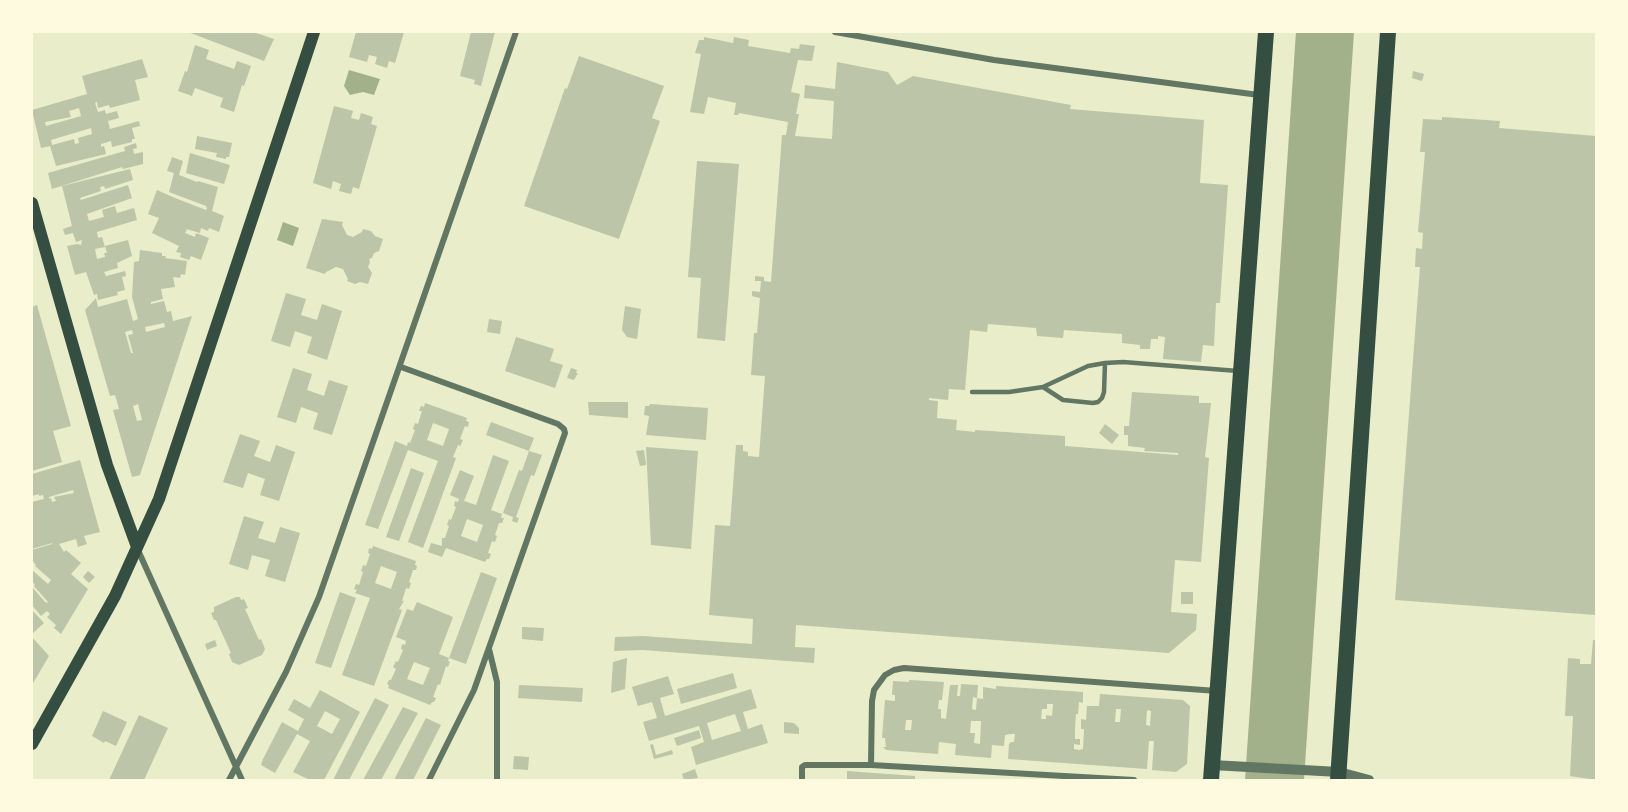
<!DOCTYPE html>
<style>
body{margin:0}
#map{position:relative;width:1628px;height:812px;overflow:hidden;background:#e9edc9;font-family:"Varela Round",sans-serif}
canvas{display:block}
.frame{position:absolute;inset:0;border:33px solid #fefae0;pointer-events:none}
</style>
<div id="map">
<canvas width="1628" height="812"></canvas>
<div class="frame"></div>
</div>
<script>
const g = document.querySelector('canvas').getContext('2d');
g.lineJoin = 'round';
function fill(path, color) {
  g.fillStyle = color;
  g.fill(path, 'evenodd');
}
function shape(rows) {
  const path = new Path2D();
  for (const r of rows) {
    path.moveTo(r[0], r[1]);
    for (let i = 2; i < r.length; i += 2) path.lineTo(r[i], r[i + 1]);
  }
  return path;
}
function stroke(path, color, width, dash) {
  g.strokeStyle = color;
  g.lineWidth = width;
  g.lineCap = dash ? 'butt' : 'round';
  g.setLineDash(dash || []);
  g.stroke(path);
}
fill(shape([
 [1296,32,1354,32,1304,780,1245,780],
 [349,70,380,79,374,95,363,92,350,95,344,86],
 [283,222,299,228,293,246,277,240]
]), '#a3b18a');
fill(shape([
 [188,32,253,32,274,39,264,61],
 [356,32,404,32,395,63,389,61,387,68,375,64,377,57,369,55,367,62,349,57],
 [471,32,495,32,481,86,474,84,475,80,460,76],
 [704,37,733,43,734,37,749,40,748,46,790,53,791,48,799,49,800,44,815,46,812,61,798,60,791,92,800,94,796,114,799,114,795,136,832,139,834,101,804,98,805,85,835,89,837,62,888,72,897,85,913,76,1071,105,1070,109,1204,120,1200,183,1228,185,1220,303,1216,303,1214,346,1203,345,1201,362,1163,359,1165,337,1158,336,1158,339,1151,339,1150,349,1140,349,1140,345,1122,343,1122,334,1064,330,1063,338,1037,336,1036,328,988,324,987,332,970,330,965,390,949,389,948,400,929,398,929,400,938,401,937,418,957,420,956,430,975,432,975,430,1065,436,1065,446,1178,455,1178,453,1144,451,1145,448,1128,446,1128,435,1124,435,1124,426,1129,426,1132,392,1199,396,1199,403,1211,403,1205,457,1209,458,1201,562,1175,560,1171,612,1197,614,1196,630,1169,653,796,625,795,647,815,648,814,663,643,650,614,651,615,637,643,636,752,644,753,619,709,615,715,525,730,526,736,445,743,445,743,451,748,452,748,456,759,457,765,376,751,375,754,333,757,333,760,298,752,296,752,291,760,292,761,281,755,281,755,276,764,277,764,281,771,282,782,135,786,135,788,122,739,113,738,115,734,115,736,103,708,97,704,114,690,112,701,54,695,53,699,40,704,40],
 [195,45,209,50,206,59,234,69,237,61,251,66,244,86,242,85,234,112,220,107,223,98,195,88,192,96,178,91,185,71,187,72],
 [579,56,664,86,652,118,660,121,619,239,524,206,565,88,567,89],
 [142,59,148,77,135,80,140,100,110,108,109,105,98,108,97,102,95,103,98,112,105,110,106,114,117,111,119,118,108,121,110,129,139,121,140,126,132,128,135,139,132,139,132,142,112,147,111,141,101,144,101,147,104,146,106,154,56,166,50,146,41,148,32,110,87,94,82,76],
 [79,108,81,116,46,126,45,122,71,117,69,111],
 [91,128,92,134,78,138,79,143,75,144,74,139,52,145,51,140],
 [1413,71,1424,74,1422,81,1412,78],
 [334,106,353,111,351,118,359,120,361,113,373,117,371,124,377,126,359,189,353,187,351,194,339,191,341,184,333,181,331,189,313,183],
 [1442,117,1500,121,1499,128,1596,136,1596,615,1395,600,1420,267,1415,267,1416,248,1422,249,1423,233,1418,232,1425,152,1420,152,1423,119,1442,120],
 [197,136,232,143,229,157,226,157,226,159,216,157,217,153,195,149],
 [136,143,137,148,133,149,134,154,143,152,143,164,123,169,122,167,52,189,48,173,125,151,124,147],
 [190,153,230,165,224,184,186,173],
 [172,157,183,161,179,175,197,182,198,181,218,187,212,211,224,216,219,232,209,228,208,231,201,228,200,233,183,228,187,229,185,233,195,237,196,233,209,238,201,260,191,256,189,260,180,257,181,253,176,252,179,246,152,233,159,218,148,214,157,190,175,198,206,210,207,209,206,206,169,192,174,173,167,171],
 [697,161,739,164,725,341,697,338,701,278,688,277],
 [130,169,133,180,105,189,104,186,100,187,101,191,80,198,81,200,128,185,132,198,87,214,89,221,104,217,102,210,115,206,117,213,134,208,137,220,97,232,98,238,102,237,105,247,95,249,97,259,105,257,104,253,107,253,105,246,128,240,132,256,117,263,118,268,104,272,106,276,99,278,125,271,126,276,122,277,125,290,117,292,118,295,98,300,97,294,94,295,86,272,75,275,67,246,77,244,81,245,82,240,76,242,73,233,65,235,63,229,72,226,62,186],
 [322,219,343,222,342,225,347,235,353,237,362,232,363,229,371,231,375,236,383,239,379,251,374,253,372,258,369,259,370,262,368,267,372,273,368,284,360,282,355,284,347,281,348,279,343,269,336,267,326,272,325,274,306,268],
 [140,250,162,253,162,256,166,256,165,258,187,261,185,275,181,274,180,278,173,277,175,287,161,289,163,299,151,302,151,304,164,301,167,312,171,311,173,321,192,316,140,475,132,477,113,410,119,409,115,395,110,396,85,310,96,298,98,307,127,299,133,321,138,319,132,297,134,262,139,261],
 [164,323,165,327,146,332,145,327],
 [132,330,133,334,128,335,133,353,131,353,125,332],
 [138,404,142,420,137,421,133,406],
 [286,293,306,299,301,315,317,320,322,304,342,311,327,360,307,353,312,337,295,331,290,347,271,341],
 [37,305,71,426,53,431,62,462,32,471,32,307],
 [625,306,641,309,637,339,627,337,622,330],
 [489,319,502,321,500,334,487,332],
 [516,337,554,349,550,361,563,365,555,388,505,371],
 [293,368,312,374,307,390,324,396,329,380,348,386,332,435,313,429,318,413,301,407,296,423,277,417],
 [571,368,577,370,576,373,578,373,574,380,567,378],
 [588,402,628,402,628,418,589,415],
 [425,403,467,418,466,421,469,422,468,427,465,426,460,439,463,440,460,446,458,445,453,457,456,458,423,548,408,542,438,461,408,450,409,447,378,529,365,525,395,441,407,446,408,442,410,443,415,430,413,429,415,423,418,424,422,411,419,411,421,406,424,407],
 [433,423,449,429,443,446,427,440],
 [650,404,708,408,706,440,646,435,649,416,644,415,645,406,649,406],
 [491,422,534,438,529,451,486,435],
 [1105,424,1119,435,1112,444,1099,433],
 [240,434,260,441,254,456,270,462,276,445,295,452,279,501,260,495,265,479,248,473,243,488,223,482],
 [646,447,698,451,691,549,651,545],
 [644,450,646,465,640,466,636,451],
 [529,451,542,455,534,476,531,475,516,517,519,518,517,523,512,521,513,517,503,513,519,470,522,471],
 [493,455,509,461,491,510,502,514,501,518,504,518,502,523,499,523,495,535,497,536,495,542,492,541,488,553,491,554,489,559,487,559,485,562,446,548,442,557,428,552,431,543,442,546,442,538,445,538,449,526,447,525,449,519,451,520,456,507,454,506,455,501,458,502,459,499,450,495,460,470,474,476,464,501,476,505],
 [467,519,483,525,477,542,461,536],
 [80,460,100,532,84,536,87,544,78,547,76,539,59,544,64,552,66,550,81,563,71,574,88,589,61,634,54,628,56,625,47,617,50,614,47,611,41,616,32,605,32,587,46,603,48,602,34,586,35,585,32,581,32,570,48,584,51,580,35,566,36,565,32,560,32,550,52,544,52,543,32,549,32,502,44,499,43,495,39,496,39,494,32,496,32,474],
 [73,490,74,493,54,497,56,501,52,502,51,498,49,499,49,497],
 [411,468,424,473,399,541,386,537],
 [244,516,264,522,258,538,275,543,280,527,300,533,285,582,265,576,270,560,252,555,248,570,229,564],
 [373,546,416,561,415,565,417,566,416,570,413,570,409,582,411,583,409,589,406,588,402,601,404,601,399,609,402,610,374,686,342,675,370,598,355,593,357,590,354,589,356,584,359,585,363,572,361,571,363,565,366,566,370,554,368,553,369,548,372,549],
 [381,566,397,572,391,589,375,583],
 [88,571,95,577,89,583,83,577],
 [481,572,497,578,466,664,449,658],
 [340,592,356,598,331,668,315,663],
 [1181,592,1193,592,1193,604,1181,604],
 [236,597,240,597,241,600,244,599,248,608,245,609,259,640,261,639,265,649,262,655,239,665,232,662,229,654,231,653,216,620,214,620,211,613,214,612,214,607],
 [417,602,453,617,439,654,449,658,448,661,450,662,448,667,446,666,440,685,438,684,433,697,436,698,434,702,432,702,430,705,388,688,389,685,387,684,389,680,391,680,396,669,393,667,396,661,398,662,403,650,401,649,402,644,405,645,406,641,396,637,407,609,413,611],
 [414,662,430,668,423,685,407,679],
 [32,610,44,623,33,633,32,632],
 [522,627,544,628,543,641,522,639],
 [32,637,49,656,32,685],
 [215,640,217,646,207,650,205,644],
 [1593,640,1596,640,1596,780,1570,776,1573,716,1565,716,1568,658,1580,659,1580,664,1591,664],
 [627,658,625,689,611,693,613,662],
 [733,673,737,688,681,704,677,689],
 [668,676,674,694,660,698,665,716,751,689,757,708,743,712,748,729,762,724,768,743,696,765,691,747,704,742,699,726,649,741,643,722,657,718,652,702,638,706,632,687],
 [735,714,741,731,712,740,707,723],
 [909,680,944,682,942,700,939,700,938,709,941,709,941,718,946,719,950,685,958,685,957,696,960,696,961,684,978,685,977,698,973,697,972,709,976,710,977,698,983,699,983,687,996,689,996,686,1083,692,1083,703,1079,702,1078,714,1076,714,1075,728,1075,739,1080,739,1080,745,1074,744,1074,749,1079,750,1083,749,1084,729,1081,729,1081,719,1086,720,1087,706,1099,706,1100,694,1183,700,1190,706,1187,764,1176,772,1152,770,1154,741,1149,741,1147,769,1008,759,1009,744,1011,742,1014,742,1015,734,1010,734,1005,735,1004,746,992,745,991,758,955,755,956,744,939,742,938,754,886,750,883,747,886,747,885,738,882,738,885,700,895,701,895,695,892,695,893,681,909,682],
 [1047,704,1053,704,1052,716,1046,715,1046,719,1041,719,1042,709,1047,709],
 [1116,709,1121,709,1120,722,1115,722],
 [1147,710,1151,711,1150,726,1146,725],
 [906,720,912,720,911,730,905,730],
 [971,721,981,721,980,744,974,743,975,733,970,733],
 [519,685,583,688,582,702,518,698],
 [320,690,360,712,324,780,310,780,293,772,310,741,297,734,275,773,261,765,263,759,282,722,298,731,304,719,288,710,294,699,310,708],
 [325,711,340,719,332,734,317,726],
 [375,698,389,705,349,780,333,780],
 [403,707,418,713,381,780,363,780],
 [103,711,127,722,116,746,105,741,104,743,92,736],
 [139,715,168,728,144,780,109,780],
 [426,718,441,725,413,780,394,780],
 [784,722,794,723,799,728,799,734,784,733],
 [699,730,701,738,677,746,674,738],
 [653,744,656,755,672,750,673,754,654,759,650,745],
 [514,756,529,757,528,770,513,769],
 [695,769,698,778,684,780,682,774],
 [847,771,915,776,915,780,847,780]
]), '#bcc5a7');
stroke(shape([
 [1043,387,1063,400,1093,403,1098,402,1102,398,1104,392,1105,363],
 [972,392,1009,392,1043,387,1088,366,1105,363,1123,362,1238,371]
]), '#617663', 4.5);
stroke(shape([
 [835,32,994,60,1259,95],
 [401,367,558,424,564,429,565,433,474,690,429,780],
 [137,548,242,780],
 [489,649,497,682,497,780],
 [871,765,872,701,874,690,885,675,894,670,904,668,1217,691],
 [229,780,286,672,319,597,516,32],
 [802,780,802,767,805,765,871,765,1134,780]
]), '#617663', 6);
stroke(shape([
 [1212,765,1339,772,1369,780]
]), '#617663', 10);
stroke(shape([
 [32,203,107,465,137,547],
 [32,744,115,596,159,499,314,32]
]), '#344e41', 12);
stroke(shape([
 [1211,780,1266,32],
 [1338,780,1388,32]
]), '#344e41', 16);
</script>
